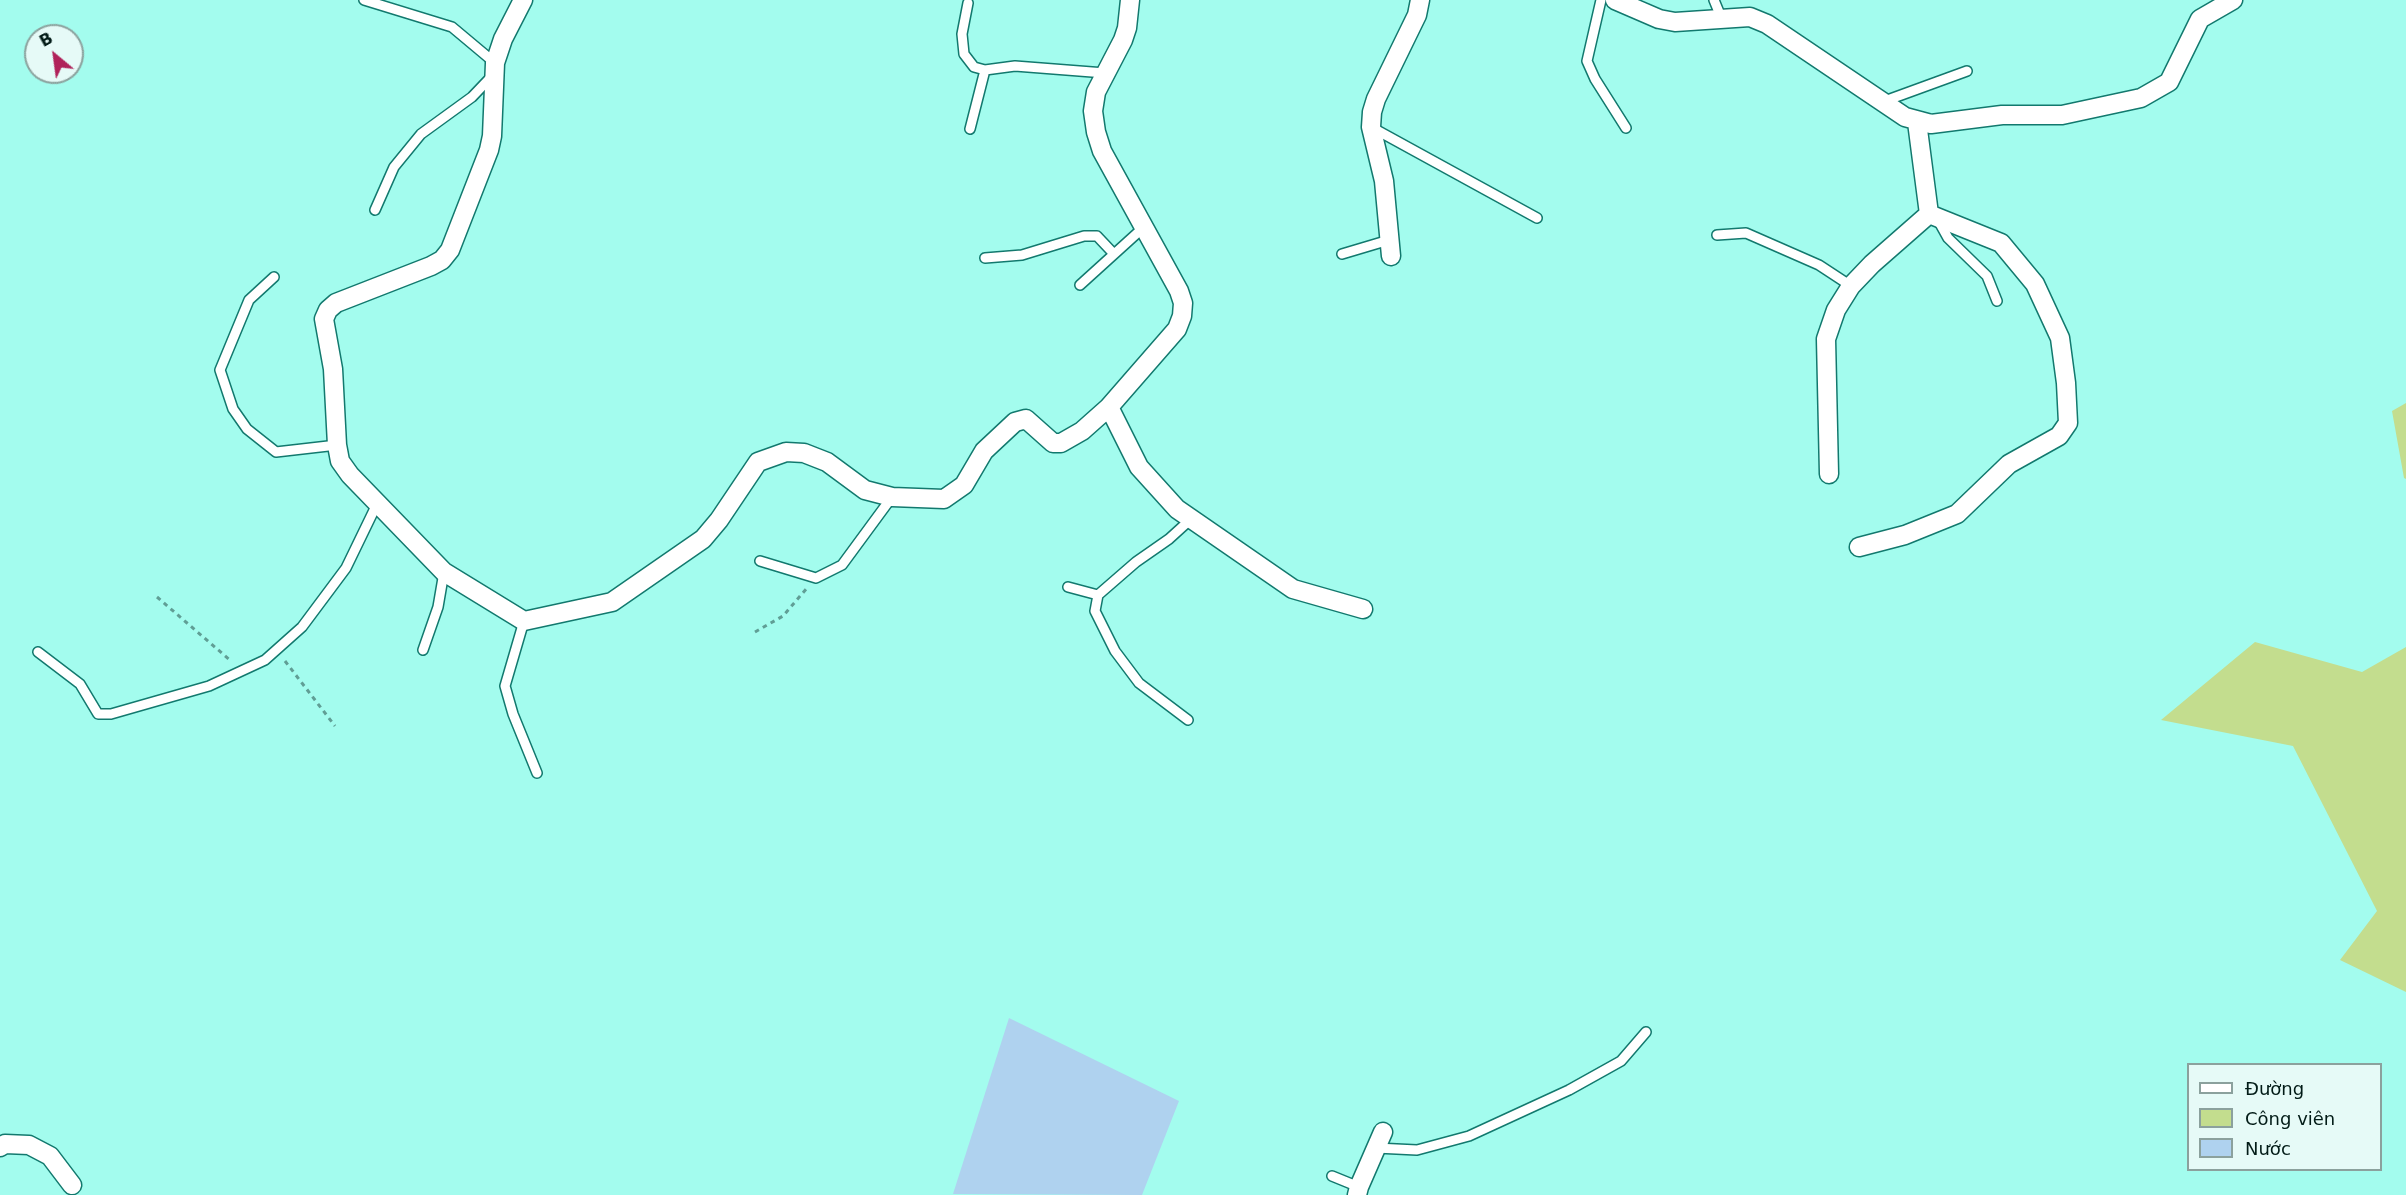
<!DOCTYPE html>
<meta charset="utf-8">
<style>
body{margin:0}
#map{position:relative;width:2406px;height:1195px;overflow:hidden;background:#a3fcee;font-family:"DejaVu Sans",sans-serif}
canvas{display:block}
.legend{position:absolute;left:2187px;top:1063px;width:195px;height:108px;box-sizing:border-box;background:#e6faf7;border:2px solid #8ba19d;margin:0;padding:8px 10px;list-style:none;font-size:18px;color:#021b17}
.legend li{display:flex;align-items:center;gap:12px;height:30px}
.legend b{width:30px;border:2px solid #8ba19d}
.north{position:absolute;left:24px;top:24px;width:60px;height:60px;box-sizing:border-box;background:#e6faf7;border:2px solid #8ba19d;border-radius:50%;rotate:331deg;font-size:16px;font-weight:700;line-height:24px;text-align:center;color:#021b17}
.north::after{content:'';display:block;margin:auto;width:21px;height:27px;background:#b0225a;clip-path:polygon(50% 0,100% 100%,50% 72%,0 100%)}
</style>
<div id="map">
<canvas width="2406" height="1195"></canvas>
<ul class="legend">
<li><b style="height:8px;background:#fff"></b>Đường</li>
<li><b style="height:16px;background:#c3dd8e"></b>Công viên</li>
<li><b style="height:16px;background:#afd2ef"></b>Nước</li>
</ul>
<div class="north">B</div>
</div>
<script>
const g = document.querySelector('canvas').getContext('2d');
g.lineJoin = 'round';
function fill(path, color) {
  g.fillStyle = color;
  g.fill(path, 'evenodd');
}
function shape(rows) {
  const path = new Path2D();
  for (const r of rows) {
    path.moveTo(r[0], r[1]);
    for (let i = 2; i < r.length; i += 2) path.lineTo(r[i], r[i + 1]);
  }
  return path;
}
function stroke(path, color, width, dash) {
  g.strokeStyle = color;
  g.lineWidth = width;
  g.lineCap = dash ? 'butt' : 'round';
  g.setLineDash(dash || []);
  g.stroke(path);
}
fill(shape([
 [2406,403,2406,479,2404,478,2392,411],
 [2255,642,2362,672,2406,647,2406,992,2340,960,2377,911,2293,746,2161,720]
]), '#c3dd8e');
fill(shape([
 [1009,1018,1179,1101,1142,1195,953,1194]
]), '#afd2ef');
const service = shape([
 [364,0,452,27,495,63],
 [1601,0,1587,61,1595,79,1626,128],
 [1714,0,1721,17],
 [968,3,962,34,964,54,974,67,985,70],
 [1882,102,1967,71],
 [1371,127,1537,218],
 [970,129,985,70,1015,66,1105,73],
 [375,210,394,167,421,134,472,97,493,75],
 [1938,220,1948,238,1987,276,1997,301],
 [1717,235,1746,233,1819,265,1851,286],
 [1342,254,1389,240],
 [985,258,1022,255,1084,236,1097,236,1114,254],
 [274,277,249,300,220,370,233,409,247,429,276,452,337,445],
 [1080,285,1144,227],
 [760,561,816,578,842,565,892,497],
 [1068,587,1098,595],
 [524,621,505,686,513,714,537,773],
 [423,650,438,607,444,572],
 [38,652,80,684,98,714,111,714,209,686,265,660,302,627,346,568,377,504],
 [1188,720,1139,683,1115,651,1095,611,1098,595,1136,562,1169,539,1191,519],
 [1376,1148,1417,1150,1469,1136,1569,1090,1621,1061,1646,1032],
 [1332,1176,1359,1187]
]);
const minor = shape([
 [523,0,503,39,495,63,492,136,489,150,450,250,442,260,431,266,336,303,328,310,324,319,333,369,337,445,340,461,350,475,444,572,524,621,612,602,703,539,719,520,758,462,786,452,804,453,827,462,865,490,892,497,944,499,964,485,984,451,1015,422,1026,419,1053,443,1061,443,1082,431,1109,407,1177,329,1182,316,1183,303,1179,291,1102,151,1096,132,1093,111,1096,92,1123,40,1127,28,1130,0],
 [1615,0,1659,19,1675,22,1750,17,1767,24,1905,117,1931,124,2002,115,2062,115,2141,98,2169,82,2200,19,2233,0],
 [1391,256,1384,181,1371,127,1372,112,1376,99,1417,15,1420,0],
 [1109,407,1139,467,1177,509,1293,589,1363,609],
 [1829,474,1826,339,1836,310,1851,286,1872,264,1929,214,1917,122],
 [1859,547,1905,535,1957,514,2009,464,2059,436,2068,423,2066,383,2060,338,2035,284,2001,243,1929,214],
 [0,1147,5,1144,29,1145,50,1156,72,1185],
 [1357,1195,1359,1187,1383,1132]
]);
stroke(service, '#12796e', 12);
stroke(minor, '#12796e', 21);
stroke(shape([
 [157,597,231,661],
 [755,632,783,616,807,588],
 [285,661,335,726]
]), '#609e95', 3, [4.5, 4.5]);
stroke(service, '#fff', 9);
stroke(minor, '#fff', 18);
</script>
